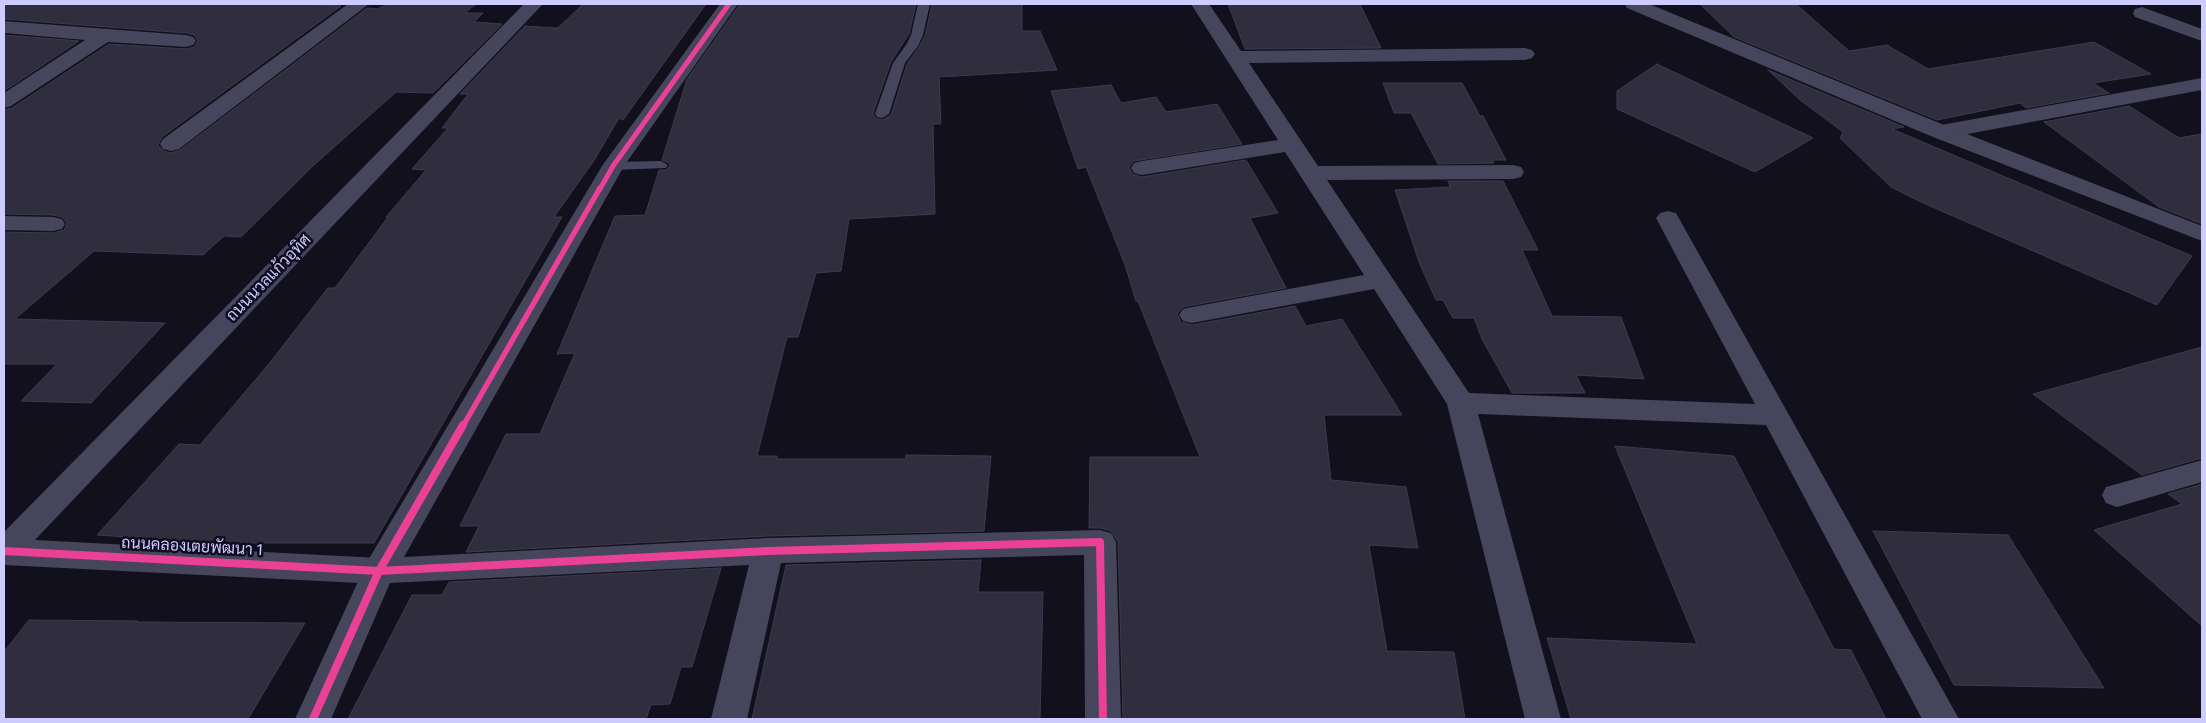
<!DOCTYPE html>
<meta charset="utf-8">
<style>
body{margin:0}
#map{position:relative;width:2206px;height:723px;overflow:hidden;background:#12101c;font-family:"Fira Sans Condensed",sans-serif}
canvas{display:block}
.frame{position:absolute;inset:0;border:5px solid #cecbff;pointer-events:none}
</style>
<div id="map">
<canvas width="2206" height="723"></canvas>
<div class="frame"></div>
</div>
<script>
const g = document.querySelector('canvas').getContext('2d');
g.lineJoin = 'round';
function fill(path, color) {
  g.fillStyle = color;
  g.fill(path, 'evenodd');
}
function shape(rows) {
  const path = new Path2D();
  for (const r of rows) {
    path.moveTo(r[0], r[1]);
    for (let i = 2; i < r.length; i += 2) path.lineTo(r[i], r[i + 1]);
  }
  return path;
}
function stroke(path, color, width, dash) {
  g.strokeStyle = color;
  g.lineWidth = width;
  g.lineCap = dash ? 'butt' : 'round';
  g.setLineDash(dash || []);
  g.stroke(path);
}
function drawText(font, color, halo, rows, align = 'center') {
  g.font = font + ' "Fira Sans Condensed",Sarabun,sans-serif';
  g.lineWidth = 5;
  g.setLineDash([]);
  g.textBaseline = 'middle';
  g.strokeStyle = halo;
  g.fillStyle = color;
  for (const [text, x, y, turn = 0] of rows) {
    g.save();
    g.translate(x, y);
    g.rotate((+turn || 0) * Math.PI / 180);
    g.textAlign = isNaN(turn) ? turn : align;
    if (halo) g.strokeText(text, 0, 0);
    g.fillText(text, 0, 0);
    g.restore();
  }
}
const building = shape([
 [4,4,298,4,341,6,162,137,158,145,163,151,171,153,180,150,367,8,377,9,389,4,476,4,465,13,483,13,474,22,502,24,433,93,396,92,314,165,241,237,224,236,203,255,94,251,15,319,165,323,91,403,21,401,57,364,4,364,4,232,53,233,64,230,67,223,62,217,53,215,4,214,4,110,12,108,109,44,186,49,194,47,198,41,194,35,186,33,4,19,4,4],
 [583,4,706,4,623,120,619,118,595,159,554,217,562,217,374,543,198,543,196,545,139,543,142,538,97,535,179,444,200,445,268,365,328,288,335,288,388,217,386,217,426,170,412,169,448,128,442,128,468,94,460,94,525,26,558,28,583,4],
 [740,4,916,4,909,34,891,62,873,113,875,118,882,120,891,115,907,64,919,47,925,36,932,4,1022,4,1022,31,1040,31,1057,70,939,77,941,124,933,124,935,214,849,219,841,271,816,273,798,337,787,337,757,456,777,456,777,459,905,459,906,455,991,456,984,531,768,536,466,552,479,526,460,526,506,434,540,434,575,353,557,354,615,216,645,215,659,170,666,170,670,166,669,163,662,160,687,79,740,4],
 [1228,4,1360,4,1381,48,1245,49,1228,4],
 [1700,4,1796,4,1849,51,1887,45,1928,69,2094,42,2151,74,2093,83,2109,93,2026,108,2020,103,1937,120,1734,37,1700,4],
 [4,35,79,41,4,91,4,35],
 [1657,64,1813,138,1755,172,1617,109,1617,91,1657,64],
 [1768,70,1904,127,1892,129,2192,256,2157,305,1921,202,1891,187,1840,138,1843,132,1800,100,1768,70],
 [1383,83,1462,83,1480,116,1483,116,1506,160,1492,160,1494,163,1438,164,1411,113,1394,113,1383,83],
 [1111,85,1121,103,1156,97,1166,112,1217,104,1242,144,1134,161,1129,167,1132,174,1142,177,1246,160,1278,213,1250,218,1286,288,1183,307,1177,314,1181,322,1192,325,1295,306,1306,326,1342,319,1402,415,1324,415,1331,480,1406,487,1418,548,1369,545,1387,651,1454,652,1465,719,1123,719,1118,542,1111,531,1100,528,1089,528,1090,457,1200,457,1138,301,1136,301,1125,265,1086,167,1078,169,1051,91,1111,85],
 [2129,106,2179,138,2202,134,2202,224,2159,207,2044,122,2129,106],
 [1448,181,1503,181,1538,250,1522,250,1552,316,1621,317,1644,379,1576,375,1585,393,1512,393,1482,339,1474,318,1453,318,1443,300,1436,300,1419,262,1395,190,1450,187,1448,181],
 [2202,347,2202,458,2142,475,2033,394,2202,347],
 [1615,446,1734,456,1834,649,1851,650,1886,719,1571,719,1547,638,1697,644,1615,446],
 [2202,484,2202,626,2094,530,2182,504,2168,494,2202,484],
 [1873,531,2008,535,2104,688,1954,685,1873,531],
 [981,560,978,592,1043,592,1040,719,752,719,786,565,981,560],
 [721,568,692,667,681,667,670,704,651,705,646,719,348,719,412,595,442,595,449,582,721,568],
 [29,620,138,621,137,622,305,623,248,719,4,719,4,652,29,620]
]);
fill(building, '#302e3e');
stroke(building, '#3d3a50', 1);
fill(shape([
 [918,4,930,4,923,35,918,46,905,63,889,114,882,118,877,117,875,114,893,63,906,45,911,35,918,4],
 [661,161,668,165,666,168,613,170,606,166,613,162,661,161]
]), '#45455c');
fill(shape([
 [348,4,369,4,179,149,171,151,163,149,160,144,163,139,348,4],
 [720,4,738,4,624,166,404,557,768,538,1100,530,1111,533,1116,542,1121,719,1085,719,1084,555,781,563,747,719,711,719,749,565,390,583,331,719,295,719,367,562,602,166,720,4],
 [1191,4,1209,4,1241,51,1525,48,1532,50,1535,54,1532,58,1525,60,1249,63,1318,166,1513,165,1521,167,1524,172,1521,177,1513,179,1327,180,1469,393,1755,404,1656,218,1660,213,1668,211,1676,213,1959,719,1922,719,1766,425,1478,414,1561,719,1525,719,1447,404,1374,289,1192,323,1183,321,1179,315,1183,309,1192,307,1364,275,1285,152,1142,175,1134,173,1131,168,1134,163,1142,161,1278,140,1191,4],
 [2142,7,2202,29,2202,41,2135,17,2133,13,2135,9,2142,7],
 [4,21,186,35,193,37,196,41,193,45,186,47,108,42,11,106,4,108,4,93,85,40,4,33,4,21],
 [2202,78,2202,90,1941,139,1933,137,1930,132,1933,127,1941,125,2202,78],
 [4,216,53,217,62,219,65,224,62,229,53,231,4,230,4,216],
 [2202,460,2202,482,2117,507,2106,503,2102,495,2106,487,2202,460]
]), '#45455c');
fill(shape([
 [524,4,543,4,35,540,379,558,391,562,395,571,391,580,379,584,4,565,4,532,524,4],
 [1625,4,1649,4,1949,127,2202,226,2202,241,1933,137,1627,8,1625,4]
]), '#45455c');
stroke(shape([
 [600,189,613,166,729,4]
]), '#ea4096', 5);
stroke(shape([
 [463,426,600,188]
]), '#ea4096', 5.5);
stroke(shape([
 [4,551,379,571,768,551,1100,542,1103,719],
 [313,719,379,571,463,425]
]), '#ea4096', 8);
drawText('16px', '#cecbff', '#0f0c20', [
 ["ถนนนวลแก้วอุทิศ",269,278,-46],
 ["ถนนคลองเตยพัฒนา 1",192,547,3]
]);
</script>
